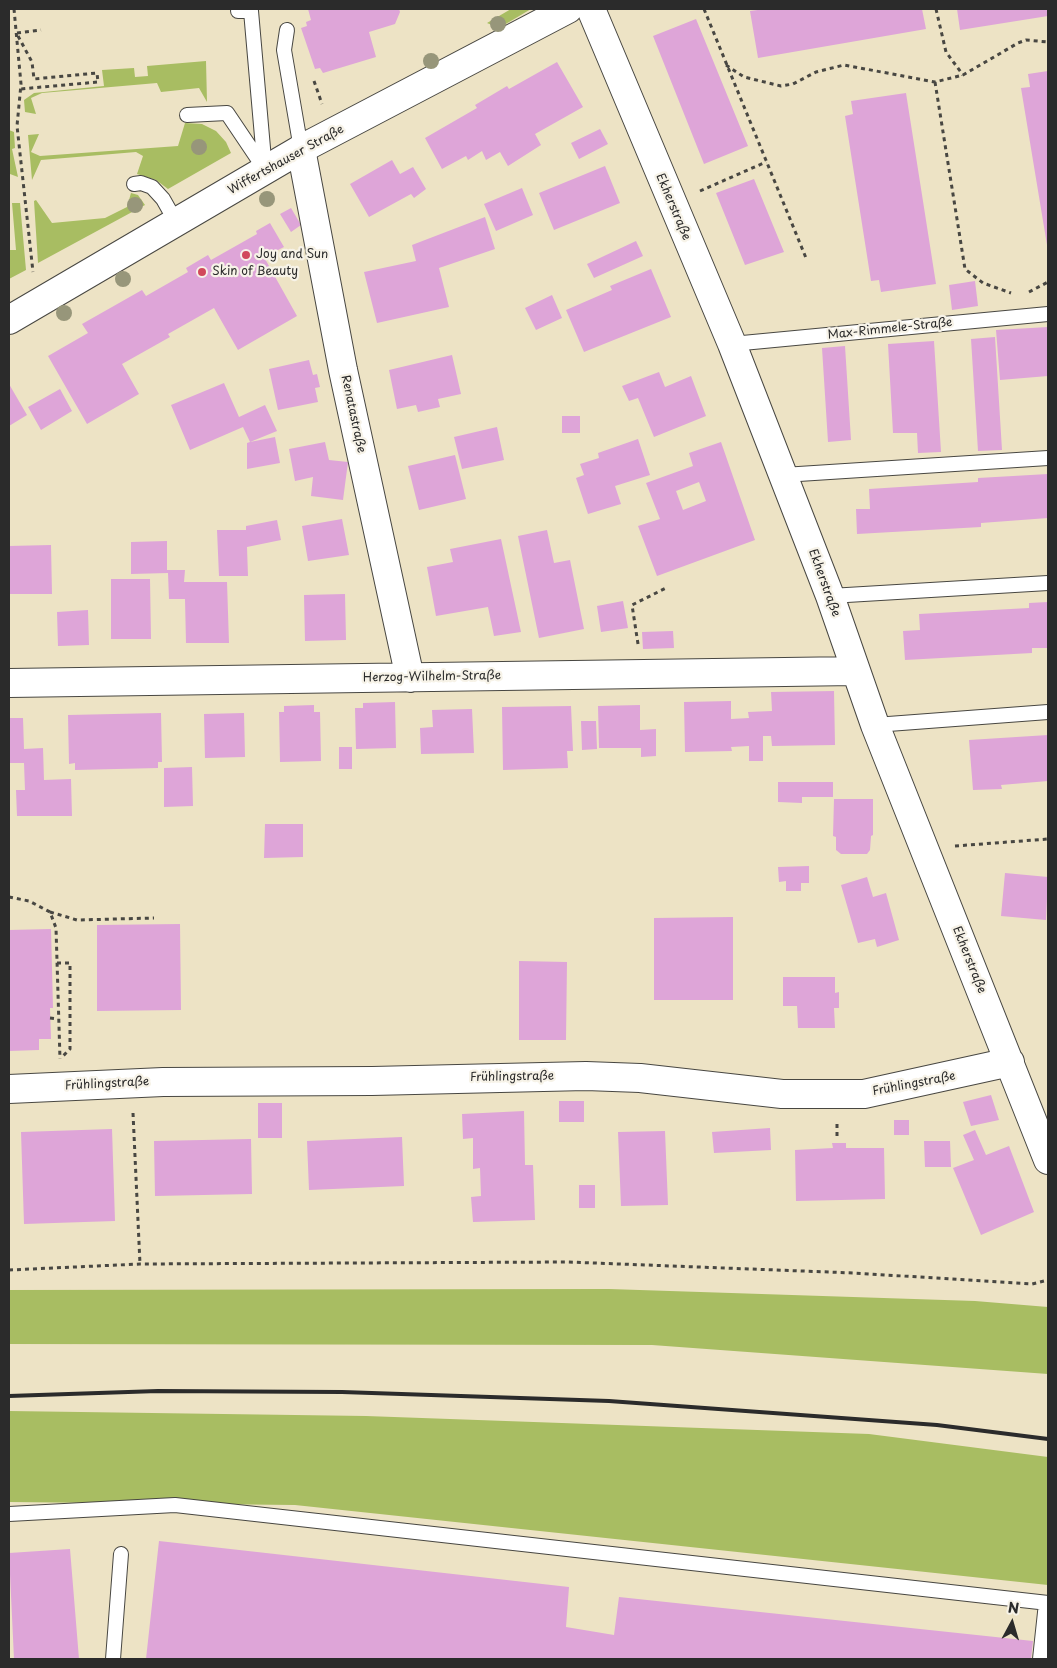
<!DOCTYPE html>
<meta charset="utf-8">
<style>
body{margin:0}
#map{position:relative;width:1057px;height:1668px;overflow:hidden;background:#ede3c5;font-family:"Playpen Sans",sans-serif}
canvas{display:block}
.frame{position:absolute;inset:0;border:10px solid #2b2b2b;pointer-events:none}
.north{position:absolute;left:987px;top:1598px;width:50px;height:50px;-webkit-text-stroke:4px #f7f3e8;paint-order:stroke;rotate:6deg;font-size:14px;font-weight:700;line-height:20px;text-align:center;color:#2b2b2b}
.north::after{content:'';display:block;margin:auto;width:18px;height:22px;background:#2b2b2b;clip-path:polygon(50% 0,100% 100%,50% 72%,0 100%)}
</style>
<div id="map">
<canvas width="1057" height="1668"></canvas>
<div class="frame"></div>
<div class="north">N</div>
</div>
<script>
const g = document.querySelector('canvas').getContext('2d');
g.lineJoin = 'round';
function fill(path, color) {
  g.fillStyle = color;
  g.fill(path, 'evenodd');
}
function shape(rows) {
  const path = new Path2D();
  for (const r of rows) {
    path.moveTo(r[0], r[1]);
    for (let i = 2; i < r.length; i += 2) path.lineTo(r[i], r[i + 1]);
  }
  return path;
}
function stroke(path, color, width, dash) {
  g.strokeStyle = color;
  g.lineWidth = width;
  g.lineCap = dash ? 'butt' : 'round';
  g.setLineDash(dash || []);
  g.stroke(path);
}
function drawText(font, color, halo, rows, align = 'center') {
  g.font = font + ' "Playpen Sans",sans-serif';
  g.lineWidth = 4.5;
  g.setLineDash([]);
  g.textBaseline = 'middle';
  g.strokeStyle = halo;
  g.fillStyle = color;
  for (const [text, x, y, turn = 0] of rows) {
    g.save();
    g.translate(x, y);
    g.rotate((+turn || 0) * Math.PI / 180);
    g.textAlign = isNaN(turn) ? turn : align;
    if (halo) g.strokeText(text, 0, 0);
    g.fillText(text, 0, 0);
    g.restore();
  }
}
fill(shape([
 [511,9,531,9,499,28,487,23],
 [206,61,207,102,199,88,161,92,157,83,42,93,31,98,36,114,25,112,24,100,34,93,104,86,102,70,134,68,135,77,148,76,147,66],
 [185,123,202,124,216,131,226,142,231,153,168,189,156,180,137,174,143,156,136,152,41,160,32,180,28,135,39,134,31,152,40,156,178,146],
 [9,130,14,132,15,148,12,149,18,177,10,174],
 [131,193,138,195,145,205,38,263,34,201,36,200,52,223,105,218,127,207],
 [12,203,20,203,26,270,9,279,9,250,16,250],
 [609,1289,975,1301,1048,1307,1048,1374,652,1345,9,1344,9,1290],
 [9,1411,366,1416,869,1434,1048,1457,1048,1585,295,1505,9,1502]
]), '#a8bd62');
fill(shape([
 [308,9,399,9,400,12,395,24,369,32,376,57,323,73,320,68,315,69,301,28,307,26,306,22,311,20],
 [765,9,922,9,926,29,758,58,750,11],
 [957,9,1048,9,1048,16,960,30],
 [696,19,748,146,704,164,653,36],
 [557,62,583,107,535,134,541,145,508,166,500,152,486,160,482,151,468,160,466,156,442,169,425,138,477,108,475,105,507,86,509,89],
 [1048,71,1048,245,1047,245,1021,88,1030,87,1028,74],
 [906,93,936,284,881,292,879,280,871,281,845,116,853,114,851,101],
 [600,129,608,144,579,159,571,143],
 [392,160,400,174,413,167,426,189,414,198,411,194,369,217,350,184],
 [605,166,620,203,554,230,539,193],
 [754,179,784,252,745,265,716,193],
 [522,188,533,215,496,231,484,204],
 [291,208,301,225,291,232,280,214],
 [485,217,495,249,439,268,449,307,377,323,364,272,416,261,412,245],
 [270,223,284,247,264,257,297,316,238,350,214,308,168,334,170,337,122,364,139,394,87,424,48,356,88,333,82,324,142,290,146,296,188,272,186,268,208,255,211,260,257,234,256,231],
 [636,241,643,256,594,278,587,264],
 [651,269,671,317,584,352,566,310,612,290,610,286],
 [975,281,978,306,952,310,949,285],
 [552,295,562,318,536,330,525,308],
 [1048,327,1048,376,1000,380,996,330],
 [995,337,1002,450,978,451,971,339],
 [934,341,941,452,918,453,917,433,893,433,888,344],
 [845,346,851,440,828,442,822,348],
 [452,355,461,394,438,399,440,407,418,412,416,405,397,409,389,370],
 [309,360,313,375,317,374,320,387,315,388,318,402,278,410,269,369],
 [659,372,665,387,691,376,706,416,654,437,638,398,629,401,622,386],
 [224,383,239,417,265,405,277,431,250,442,275,437,280,463,247,469,247,443,250,442,243,427,190,450,171,405],
 [9,384,27,415,9,426],
 [60,389,72,411,41,430,28,407],
 [562,416,580,416,580,433,562,433],
 [497,427,504,460,462,469,454,437],
 [638,439,650,475,615,486,621,504,588,514,576,478,584,475,580,464,599,458,598,453],
 [325,442,329,460,348,462,343,500,311,496,313,477,295,481,289,449],
 [721,442,755,540,657,576,638,526,660,519,646,483,693,466,689,453],
 [699,482,706,501,683,510,676,491],
 [455,455,466,499,419,510,408,466],
 [1048,474,1048,518,981,523,981,527,857,534,856,509,870,509,869,489,978,482,978,478],
 [342,519,349,555,308,561,302,526],
 [277,520,281,540,247,547,248,576,219,576,217,530,246,530,246,526],
 [547,530,554,563,570,560,584,629,539,638,518,536],
 [501,539,521,632,494,636,488,607,436,616,427,567,453,562,450,549],
 [167,541,167,570,185,570,184,582,227,582,229,643,186,643,185,599,169,599,168,573,131,574,131,542],
 [51,545,52,594,9,594,9,546],
 [111,579,150,579,151,639,111,639],
 [345,594,346,640,305,641,304,595],
 [623,601,628,628,601,632,597,606],
 [1048,602,1048,648,1032,648,1032,653,905,660,903,631,920,630,919,614,1029,608,1029,603],
 [88,610,89,645,58,646,57,612],
 [673,631,674,648,643,649,642,632],
 [834,691,835,745,772,746,771,736,763,736,763,761,749,761,749,746,731,747,732,751,685,752,684,702,731,701,731,719,749,718,748,712,772,711,771,692],
 [395,702,396,748,356,749,355,708,363,708,363,703],
 [314,705,314,712,320,712,321,761,280,762,279,712,284,712,284,706],
 [640,705,640,730,656,729,656,756,641,757,641,748,599,748,598,706],
 [571,706,573,751,567,751,568,768,503,770,502,707],
 [472,709,474,753,421,754,420,728,433,727,432,710],
 [161,713,162,762,158,762,158,768,75,770,75,763,69,764,68,715],
 [244,713,245,757,205,758,204,714],
 [9,718,23,718,24,749,43,748,44,780,71,779,72,816,17,816,16,790,25,790,24,763,9,763],
 [581,721,596,721,597,749,582,750],
 [1048,735,1048,781,1001,785,1002,789,973,790,969,740],
 [339,747,352,747,352,769,339,769],
 [192,767,193,806,164,807,164,768],
 [778,782,833,782,833,797,802,797,802,803,778,802],
 [834,799,873,799,873,835,871,836,870,850,867,854,841,854,836,850,836,837,833,836],
 [265,824,303,824,303,857,264,858],
 [809,866,809,883,801,883,801,891,786,891,786,881,779,882,778,867],
 [1005,873,1048,877,1046,920,1001,916],
 [867,877,873,897,886,893,899,940,877,947,875,939,858,943,841,885],
 [733,917,733,1000,654,1000,654,918],
 [180,924,181,1010,97,1011,97,925],
 [51,929,53,1008,50,1008,51,1039,39,1039,39,1050,9,1051,9,930],
 [519,961,567,962,566,1040,519,1040],
 [783,977,835,977,835,993,839,992,839,1008,834,1008,835,1028,798,1028,797,1006,783,1006],
 [991,1095,999,1120,971,1126,963,1102],
 [559,1101,584,1101,584,1122,559,1122],
 [258,1103,282,1103,282,1138,258,1138],
 [524,1111,525,1165,533,1165,535,1220,473,1222,471,1197,481,1196,480,1168,473,1169,473,1138,463,1139,462,1114],
 [894,1120,909,1120,909,1135,894,1135],
 [770,1128,771,1150,714,1153,712,1132],
 [112,1129,115,1221,24,1224,21,1132],
 [975,1130,986,1155,1009,1146,1034,1212,981,1235,953,1168,974,1160,963,1135],
 [665,1131,668,1205,621,1206,618,1132],
 [402,1137,404,1186,309,1190,307,1141],
 [251,1139,252,1194,155,1196,154,1141],
 [924,1141,950,1141,951,1167,925,1167],
 [832,1143,846,1143,846,1148,884,1148,885,1199,796,1201,795,1150,833,1148],
 [579,1185,595,1185,595,1208,579,1208],
 [159,1541,569,1587,566,1627,614,1635,619,1597,1033,1641,1031,1659,146,1659],
 [70,1549,79,1659,14,1659,9,1553]
]), '#dea5d8');
const service = shape([
 [238,11,251,11,265,171],
 [287,30,284,50,301,149],
 [187,115,227,113,264,168],
 [134,184,141,183,152,187,163,199,176,222],
 [732,344,1048,314],
 [783,475,1048,458],
 [830,596,1048,583],
 [875,725,1048,712],
 [9,1514,175,1505,1048,1603],
 [113,1659,121,1554],
 [1040,1659,1046,1603]
]);
const minor = shape([
 [591,9,732,344,830,596,875,725,1048,1160],
 [301,149,343,370,410,678],
 [9,683,855,671],
 [9,1089,163,1082,372,1081,586,1076,640,1078,782,1094,864,1094,1010,1062]
]);
const tertiary = shape([
 [9,320,301,149,568,9]
]);
stroke(service, '#484742', 16);
stroke(minor, '#484742', 30);
stroke(tertiary, '#484742', 30);
stroke(shape([
 [14,9,21,84,17,126,33,272],
 [704,9,806,258],
 [936,9,946,52,963,75],
 [17,33,41,30],
 [18,36,32,62,34,79,97,73,98,82,20,89],
 [726,65,744,77,781,86,793,84,816,72,844,65,935,82,963,75,1018,43,1026,40,1048,42],
 [314,81,322,104],
 [935,82,965,269,983,283,1011,293],
 [700,191,766,162],
 [1029,292,1048,282],
 [638,644,632,605,668,587],
 [955,846,1048,839],
 [9,897,29,901,50,912,56,928,60,1059],
 [50,912,77,920,154,918],
 [57,963,70,963,70,1049,63,1056],
 [50,1018,58,1019],
 [133,1113,140,1264],
 [837,1124,837,1138],
 [9,1270,140,1264,568,1262,854,1273,1032,1284,1048,1280]
]), '#484742', 3, [4, 4]);
stroke(service, '#fff', 14);
stroke(minor, '#fff', 28);
stroke(tertiary, '#fff', 28);
stroke(shape([
 [9,1396,158,1391,342,1392,609,1401,937,1425,1048,1439]
]), '#2b2b2b', 4);
g.fillStyle = '#97967a';
for (const [x, y] of [
 [498,24],
 [431,61],
 [199,147],
 [267,199],
 [135,205],
 [123,279],
 [64,313]
]) {
  g.beginPath();
  g.arc(x, y, 8, 0, 2 * Math.PI);
  g.fill();
}
for (const [x, y, r, color] of [
 [246,255,5,"#d1495b"],
 [202,272,5,"#d1495b"]
]) {
  const dot = new Path2D();
  dot.arc(x, y, r, 0, 2 * Math.PI);
  g.fillStyle = color;
  g.fill(dot);
  stroke(dot, '#f7f3e8', 2);
}
drawText('12px', '#2b2b2b', '#f7f3e8', [
 ["Wiffertshauser Straße",286,160,-29],
 ["Ekherstraße",673,207,67],
 ["Max-Rimmele-Straße",890,329,-6],
 ["Renatastraße",353,414,78],
 ["Ekherstraße",824,583,70],
 ["Herzog-Wilhelm-Straße",432,677,-1],
 ["Ekherstraße",969,960,68],
 ["Frühlingstraße",512,1077,-1],
 ["Frühlingstraße",107,1084,-3],
 ["Frühlingstraße",914,1084,-11]
]);
drawText('12px', '#2b2b2b', '#f7f3e8', [
 ["Joy and Sun",256,255],
 ["Skin of Beauty",212,272]
], 'left');
</script>
